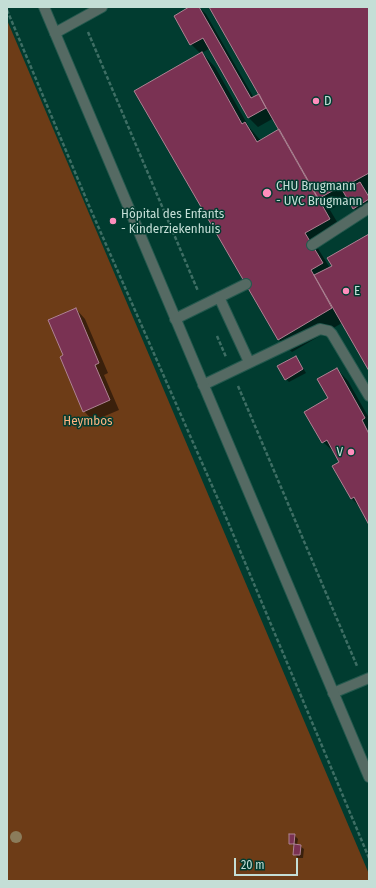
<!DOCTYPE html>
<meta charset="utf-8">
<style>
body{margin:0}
#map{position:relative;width:376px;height:888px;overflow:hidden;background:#013c30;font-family:"Fira Sans Condensed",sans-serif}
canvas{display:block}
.frame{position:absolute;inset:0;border:8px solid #c4ded6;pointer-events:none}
.scale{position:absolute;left:234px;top:858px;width:64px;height:18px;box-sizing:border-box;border:2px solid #c4ded6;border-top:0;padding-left:5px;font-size:12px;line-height:14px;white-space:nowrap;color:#c4ded6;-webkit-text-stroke:3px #013c30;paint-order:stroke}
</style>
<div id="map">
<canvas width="376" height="888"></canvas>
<div class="frame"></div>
<div class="scale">20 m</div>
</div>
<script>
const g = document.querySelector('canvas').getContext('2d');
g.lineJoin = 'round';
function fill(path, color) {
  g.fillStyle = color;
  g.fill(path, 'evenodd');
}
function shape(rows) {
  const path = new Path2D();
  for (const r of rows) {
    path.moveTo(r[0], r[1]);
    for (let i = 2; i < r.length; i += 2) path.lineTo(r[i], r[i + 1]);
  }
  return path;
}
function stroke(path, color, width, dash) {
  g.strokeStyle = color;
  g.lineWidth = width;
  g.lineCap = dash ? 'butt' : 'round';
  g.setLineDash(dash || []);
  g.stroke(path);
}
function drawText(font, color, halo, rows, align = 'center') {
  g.font = font + ' "Fira Sans Condensed",sans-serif';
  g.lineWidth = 3;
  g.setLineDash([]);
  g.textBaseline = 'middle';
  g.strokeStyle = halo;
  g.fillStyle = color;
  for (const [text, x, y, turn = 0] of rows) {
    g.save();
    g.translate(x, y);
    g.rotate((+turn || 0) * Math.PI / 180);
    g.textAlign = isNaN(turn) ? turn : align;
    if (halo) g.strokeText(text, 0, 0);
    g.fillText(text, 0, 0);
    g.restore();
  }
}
fill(shape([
 [7,20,369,874,369,881,7,881]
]), '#6d3c17');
fill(shape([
 [191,7,199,7,206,14,254,98,260,94,210,7,369,7,369,191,367,192,369,196,369,204,357,212,348,199,330,210,343,232,317,247,330,268,369,235,369,369,342,323,292,352,278,339,201,54,191,44],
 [210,48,249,118,258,127,274,118,282,134,261,141,249,127,215,67,202,53],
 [76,309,85,319,108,373,104,375,119,410,93,421,84,411,65,356],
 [296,357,306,373,289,382,286,379],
 [337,369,348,381,369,418,369,522,361,508,352,499,340,462,335,453,323,442,330,399],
 [294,835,298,839,297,845,300,846,304,849,303,858,298,858,294,854,295,847,290,843]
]), '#0007');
const building = shape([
 [189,7,199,7,251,98,259,94,266,108,248,118,203,38,190,45,174,16,189,7],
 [209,7,369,7,369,173,349,184,348,182,318,199,209,7],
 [202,52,242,124,245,122,257,142,279,129,330,219,305,233,323,263,311,270,332,308,278,340,134,91,202,52],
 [348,182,351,187,360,182,369,197,369,199,353,209,340,186,348,182],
 [369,234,369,371,314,275,332,266,327,258,369,234],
 [76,308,99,363,95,365,110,400,83,412,60,357,63,355,48,320,76,308],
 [296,356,303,369,285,380,277,366,296,356],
 [337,368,365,418,362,420,369,434,369,525,354,497,351,499,332,466,339,462,327,440,322,443,304,412,328,398,317,379,337,368],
 [289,834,295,834,294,844,289,844,289,834],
 [294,844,301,845,300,855,293,855,294,844]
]);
fill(building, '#7a3253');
stroke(building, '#ae8293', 1);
const service = shape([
 [55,33,102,7],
 [312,245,369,208],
 [219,297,249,362],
 [175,319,246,284],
 [203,385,320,329,329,331,332,334,369,396],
 [333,693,369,678]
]);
const minor = shape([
 [44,7,369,777]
]);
stroke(service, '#24594e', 12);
stroke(minor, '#24594e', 12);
stroke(shape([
 [7,10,90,208,228,522,369,858],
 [88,32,198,291],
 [217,336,226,357],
 [238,386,357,666]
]), '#3e6e64', 2.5, [4, 2]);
stroke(service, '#556a63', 10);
stroke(minor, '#556a63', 10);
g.fillStyle = '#8b7c5b';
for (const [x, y] of [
 [16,837]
]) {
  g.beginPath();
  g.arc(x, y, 6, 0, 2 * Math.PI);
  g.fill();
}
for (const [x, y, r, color] of [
 [316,101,4,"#fe8ebd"],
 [267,193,5,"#fe8ebd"],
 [113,221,4,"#fe8ebd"],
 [346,291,4,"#fe8ebd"],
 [351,452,4,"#fe8ebd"]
]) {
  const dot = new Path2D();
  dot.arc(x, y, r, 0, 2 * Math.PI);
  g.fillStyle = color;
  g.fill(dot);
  stroke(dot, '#013c30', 1.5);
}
drawText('13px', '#c4ded6', '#013c30', [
 ["D",324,101],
 ["CHU Brugmann",276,186],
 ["- UVC Brugmann",276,201],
 ["Hôpital des Enfants",121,214],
 ["- Kinderziekenhuis",121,229],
 ["E",354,291],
 ["V",343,452,"right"]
], 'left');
drawText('13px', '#fcb17f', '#013c30', [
 ["Heymbos",88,421]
]);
</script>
